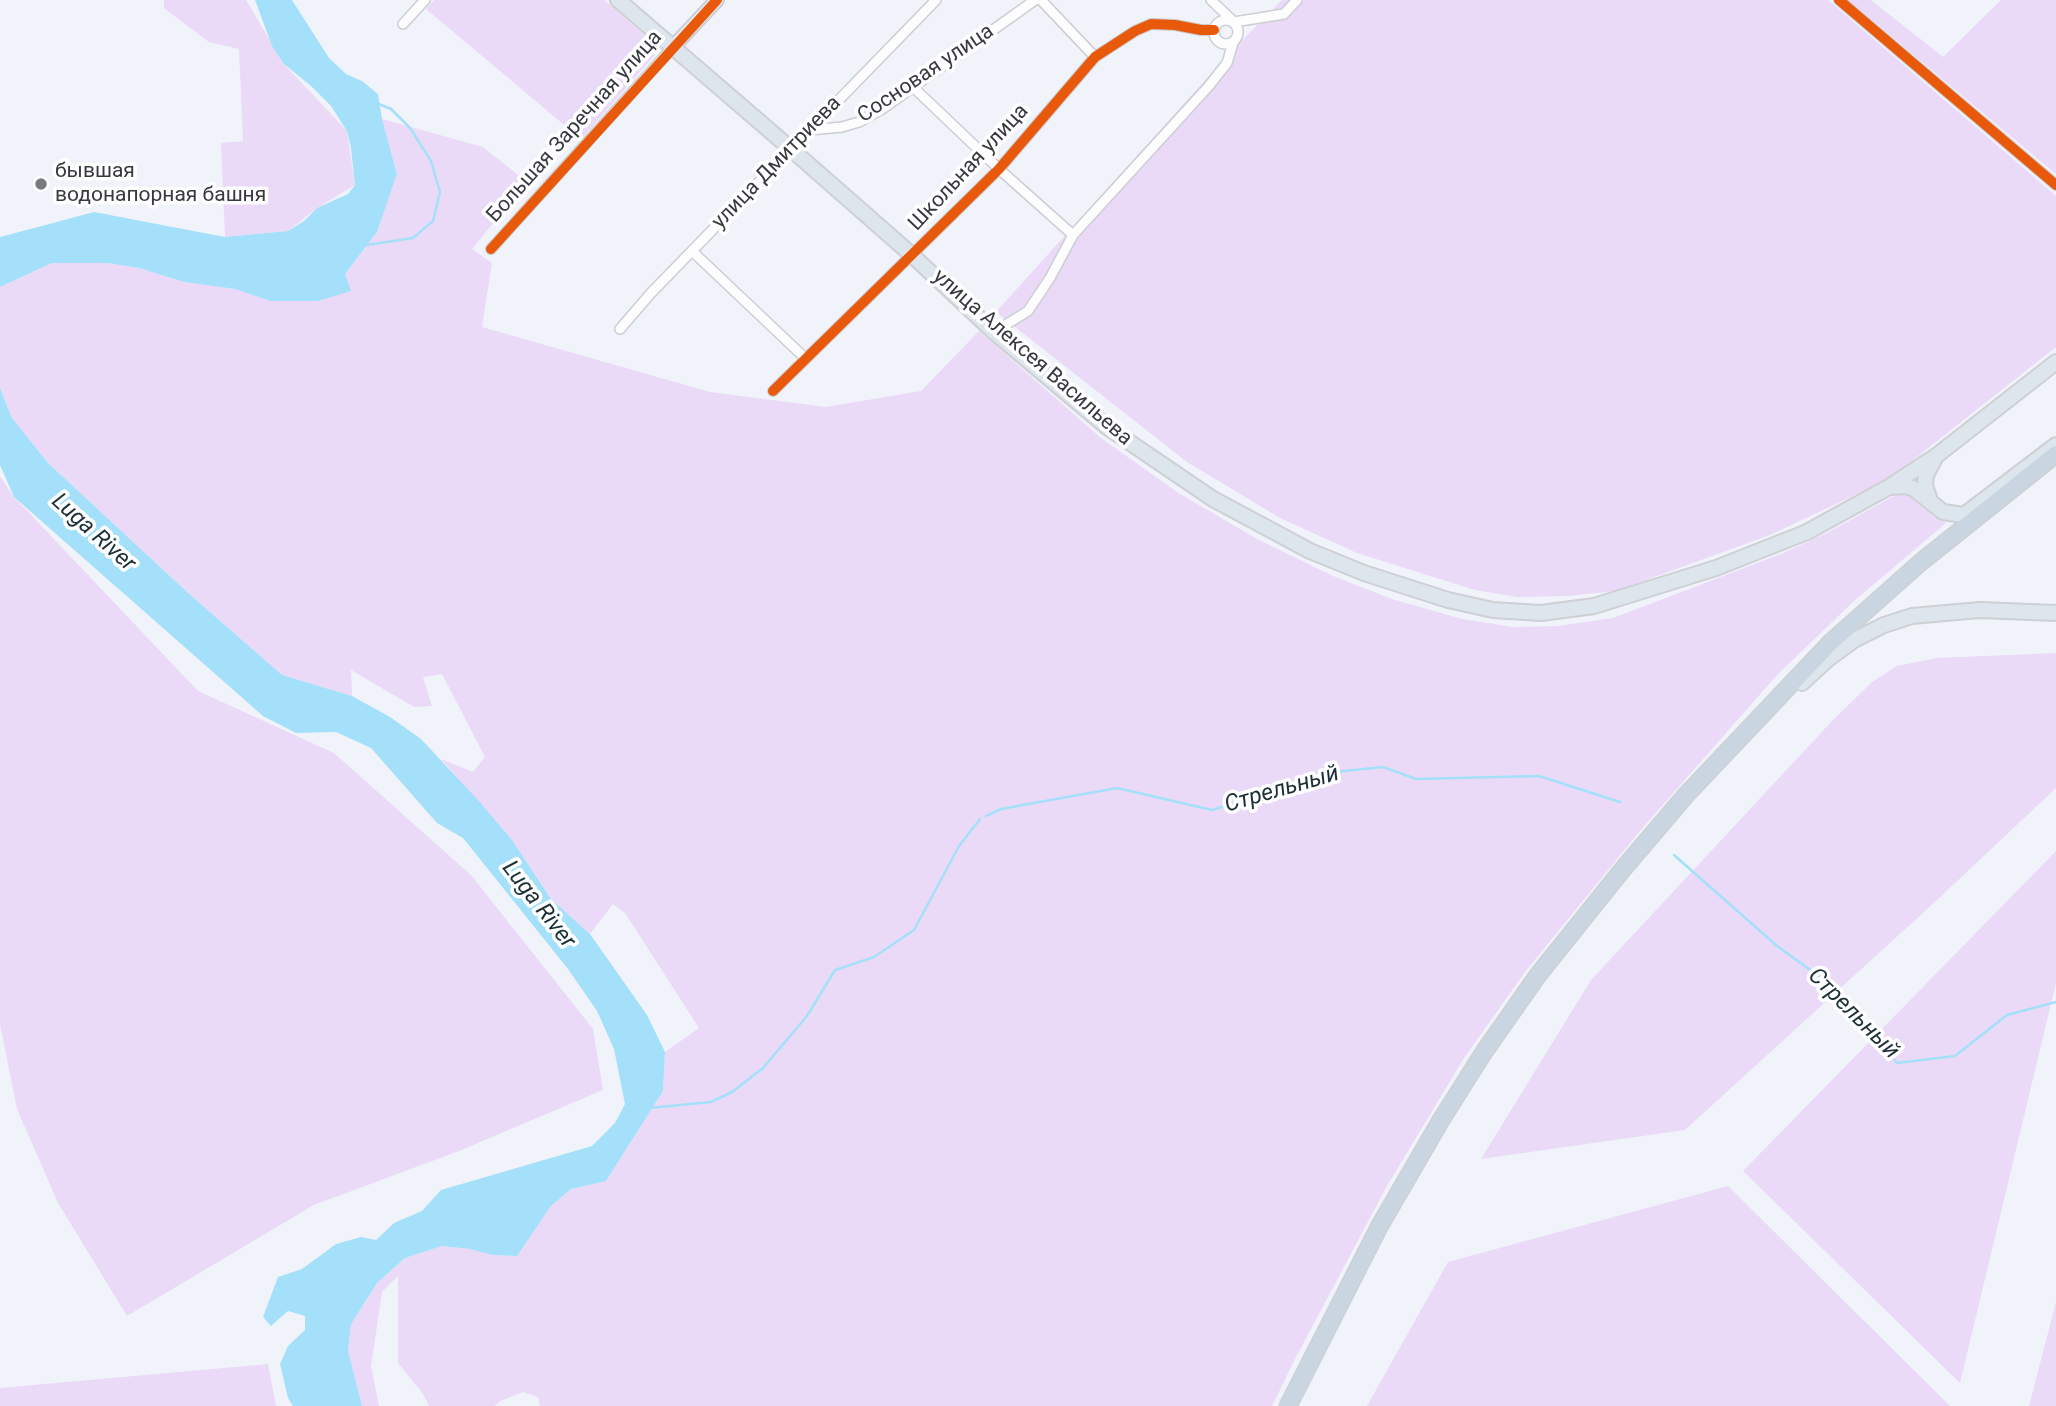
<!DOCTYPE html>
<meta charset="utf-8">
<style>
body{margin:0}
canvas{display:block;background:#f0f3fa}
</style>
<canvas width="2056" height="1406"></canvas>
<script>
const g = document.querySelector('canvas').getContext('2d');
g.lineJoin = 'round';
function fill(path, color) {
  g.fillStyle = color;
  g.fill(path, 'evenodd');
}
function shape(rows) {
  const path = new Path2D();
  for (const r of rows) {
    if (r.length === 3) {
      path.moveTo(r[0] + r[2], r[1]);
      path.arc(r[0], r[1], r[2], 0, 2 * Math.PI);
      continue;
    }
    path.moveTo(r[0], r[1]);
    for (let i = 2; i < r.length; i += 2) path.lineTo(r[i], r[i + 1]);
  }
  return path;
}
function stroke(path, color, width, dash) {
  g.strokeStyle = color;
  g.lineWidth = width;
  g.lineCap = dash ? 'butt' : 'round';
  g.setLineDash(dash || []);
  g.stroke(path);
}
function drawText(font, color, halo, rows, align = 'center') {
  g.font = font + ' Roboto,sans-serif';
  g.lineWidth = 7;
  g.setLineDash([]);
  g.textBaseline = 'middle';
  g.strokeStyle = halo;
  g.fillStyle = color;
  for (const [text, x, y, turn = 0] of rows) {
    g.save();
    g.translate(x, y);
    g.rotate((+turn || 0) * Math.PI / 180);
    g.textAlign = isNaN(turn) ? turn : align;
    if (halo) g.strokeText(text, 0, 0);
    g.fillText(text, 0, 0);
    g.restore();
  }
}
fill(shape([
 [164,0,246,0,284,64,347,131,355,185,317,208,288,231,225,237,221,143,243,141,239,49,209,42,164,8],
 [434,0,604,0,660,49,578,143,569,129,426,9],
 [1282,0,1828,0,2056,196,2056,347,1889,479,1770,535,1616,591,1568,596,1517,597,1475,590,1357,553,1280,518,1187,462,996,312,1225,58],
 [1848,0,1871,0,1943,57,2001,0,2056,0,2056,174],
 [382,119,483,147,527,182,472,249,492,263,482,327,710,392,826,407,921,391,979,331,1101,438,1177,492,1257,539,1333,576,1392,599,1462,619,1513,627,1558,626,1613,618,1781,554,1827,533,1899,493,1910,493,1933,516,1946,523,1854,601,1777,675,1639,832,1525,972,1464,1058,1387,1186,1296,1357,1272,1406,540,1406,538,1397,523,1392,500,1401,495,1406,429,1406,423,1394,398,1363,398,1276,382,1292,371,1366,379,1406,362,1406,348,1351,351,1324,377,1283,405,1258,442,1246,470,1249,492,1255,517,1256,551,1206,571,1189,606,1181,663,1091,665,1052,699,1028,625,913,613,904,590,934,551,899,512,840,441,759,473,772,485,757,442,674,423,677,432,706,414,707,351,670,352,696,282,675,187,592,48,463,12,418,0,388,0,287,52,263,107,263,139,268,184,282,235,289,270,301,350,291,345,274,377,232,397,174],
 [0,476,14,497,198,691,334,753,471,875,593,1029,603,1090,459,1151,314,1205,127,1316,58,1203,17,1109,0,1024],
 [2056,653,2056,788,1936,901,1685,1130,1481,1159,1591,980,1833,720,1872,682,1897,666,1937,658],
 [2056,851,2056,983,1960,1383,1743,1171],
 [1728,1186,1950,1406,1367,1406,1448,1262],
 [2056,1302,2056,1406,2029,1406],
 [268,1364,276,1406,0,1406,0,1388]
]), '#eadaf8');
fill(shape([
 [255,0,292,0,329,58,346,74,362,81,378,94,382,119,397,174,377,232,345,274,351,291,318,301,270,301,235,289,184,282,139,268,107,263,52,263,0,287,0,237,38,227,94,212,225,237,288,231,304,221,317,208,348,194,355,185,351,148,347,131,331,106,311,86,284,64,272,46],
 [0,388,12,418,48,463,187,592,282,675,352,696,390,717,421,739,478,800,512,840,551,899,590,934,647,1015,665,1052,663,1091,606,1181,571,1189,551,1206,517,1256,492,1255,470,1249,442,1246,405,1258,377,1283,351,1324,348,1351,362,1406,293,1406,288,1398,280,1364,288,1346,305,1330,305,1316,288,1311,271,1326,263,1317,278,1277,302,1269,336,1244,361,1237,376,1240,394,1223,422,1211,441,1190,592,1146,615,1123,625,1104,614,1049,597,1011,568,969,463,838,437,823,371,748,336,732,296,733,263,716,14,497,0,465]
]), '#a4e0f9');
stroke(shape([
 [367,245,413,238,433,221,440,192,431,161,410,128,391,109,379,104],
 [986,816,1001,809,1117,788,1212,810,1335,772,1383,767,1416,779,1539,776,1620,802],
 [1674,855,1777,946,1827,982,1897,1063,1955,1056,2007,1015,2056,1002],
 [649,1108,711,1102,732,1092,763,1068,807,1016,835,970,874,957,914,930,959,846,980,819]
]), '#a4e0f9', 2.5);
const street = shape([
 [1041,0,1095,57],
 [1211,0,1234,22,1284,14,1297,0],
 [1839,0,2056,185],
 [1226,32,12],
 [403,24,425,0],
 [913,87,999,169,1073,235],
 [809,130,842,127,859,122,882,109,1035,0],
 [491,249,673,47],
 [692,251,805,358],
 [620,329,651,293,936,0],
 [994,332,1028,311,1050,278,1073,235,1208,87,1227,63,1233,43],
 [773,391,999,169,1095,57,1135,31,1151,24,1175,25,1201,30,1214,30]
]);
const secondary = shape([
 [673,47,717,0]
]);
const primary = shape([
 [618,0,791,149,913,256,994,332,1107,427,1213,499,1310,551,1364,573,1448,600,1493,610,1541,613,1594,606,1716,568,1807,532,1887,488,1936,456],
 [1891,487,1904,486,1913,488,1943,512,1964,515,2056,445],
 [1930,500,1925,486,1926,475,1936,456,2056,362],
 [1802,683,1828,659,1854,640,1884,625,1912,616,1980,610,2056,613]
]);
const highway = shape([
 [1288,1406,1379,1227,1441,1120,1484,1052,1538,975,1623,869,1686,795,1831,642,1921,562,2056,454]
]);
stroke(street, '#ccced4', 12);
stroke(secondary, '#ccced4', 16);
stroke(primary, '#ced0d3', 18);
stroke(highway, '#ced0d3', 19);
stroke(street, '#fdfdfe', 9);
stroke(secondary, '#edf1f6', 12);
stroke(primary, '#dde5ed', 14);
stroke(highway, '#c9d6e1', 16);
stroke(shape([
 [1839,0,2056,185],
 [491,249,717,0],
 [773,391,999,169,1095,57,1135,31,1151,24,1175,25,1201,30,1214,30]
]), '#e8590c', 10);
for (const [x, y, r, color] of [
 [41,184,7,"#787a80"]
]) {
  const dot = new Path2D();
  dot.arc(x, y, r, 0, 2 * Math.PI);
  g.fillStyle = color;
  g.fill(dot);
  stroke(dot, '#fff', 2.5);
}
drawText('21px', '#37393e', '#fff', [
 ["Сосновая улица",926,74,-34],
 ["Большая Заречная улица",575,127,-48],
 ["улица Дмитриева",777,163,-46],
 ["Школьная улица",969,168,-47],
 ["улица Алексея Васильева",1032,358,41]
]);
drawText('21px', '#37393e', '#fff', [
 ["бывшая",55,172],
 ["водонапорная башня",55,196]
], 'left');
drawText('italic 23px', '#1b2f37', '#fff', [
 ["Luga River",93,533,42],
 ["Стрельный",1282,790,-16],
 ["Luga River",538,905,52],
 ["Стрельный",1853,1014,45]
]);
</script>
